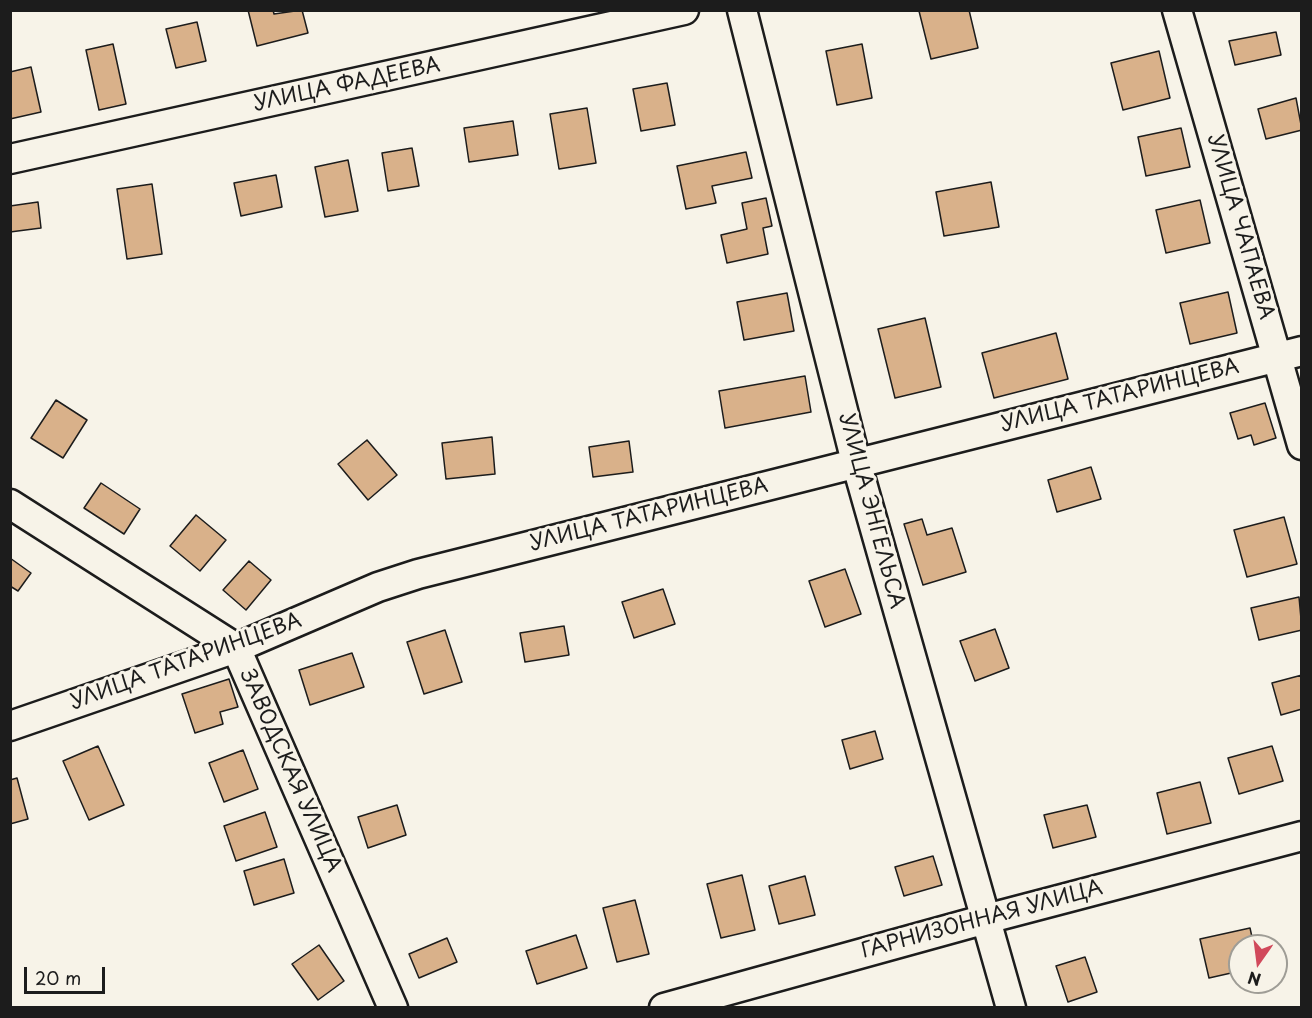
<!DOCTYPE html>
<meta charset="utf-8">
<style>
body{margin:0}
#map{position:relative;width:1312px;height:1018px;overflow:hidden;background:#f7f3e8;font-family:"Playpen Sans",sans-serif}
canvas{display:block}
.frame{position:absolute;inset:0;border:12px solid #1c1c1c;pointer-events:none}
.north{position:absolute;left:1228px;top:934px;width:60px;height:60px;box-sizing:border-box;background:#f7f3e8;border:2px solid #9f9d96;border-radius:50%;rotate:194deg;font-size:16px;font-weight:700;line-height:24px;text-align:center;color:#1c1c1c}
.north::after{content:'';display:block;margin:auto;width:21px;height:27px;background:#d1495b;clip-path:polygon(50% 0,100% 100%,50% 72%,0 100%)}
.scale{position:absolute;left:24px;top:967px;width:81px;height:27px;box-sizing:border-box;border:3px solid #1c1c1c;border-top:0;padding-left:8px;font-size:18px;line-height:21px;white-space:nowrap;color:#1c1c1c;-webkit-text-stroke:4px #f7f3e8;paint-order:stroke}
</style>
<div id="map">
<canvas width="1312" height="1018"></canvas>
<div class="frame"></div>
<div class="north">N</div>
<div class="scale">20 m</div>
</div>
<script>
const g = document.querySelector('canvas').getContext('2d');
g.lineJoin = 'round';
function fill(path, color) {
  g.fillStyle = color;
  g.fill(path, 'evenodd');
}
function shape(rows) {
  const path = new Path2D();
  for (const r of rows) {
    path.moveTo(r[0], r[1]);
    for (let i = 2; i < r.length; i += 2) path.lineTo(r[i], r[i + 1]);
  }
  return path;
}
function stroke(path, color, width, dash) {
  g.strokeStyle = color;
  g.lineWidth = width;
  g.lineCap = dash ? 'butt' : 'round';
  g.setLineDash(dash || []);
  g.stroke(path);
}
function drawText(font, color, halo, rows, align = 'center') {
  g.font = font + ' "Playpen Sans",sans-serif';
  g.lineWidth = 6;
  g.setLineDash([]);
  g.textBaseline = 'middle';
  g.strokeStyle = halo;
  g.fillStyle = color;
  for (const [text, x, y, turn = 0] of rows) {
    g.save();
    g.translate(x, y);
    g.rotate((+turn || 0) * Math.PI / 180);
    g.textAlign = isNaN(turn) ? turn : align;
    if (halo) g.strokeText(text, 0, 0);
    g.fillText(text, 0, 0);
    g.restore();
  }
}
const building = shape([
 [248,10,273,10,274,14,302,10,308,33,257,46,248,10],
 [969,10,978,48,931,59,919,11,969,10],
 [197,22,206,61,176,68,166,29,197,22],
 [1276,32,1281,55,1235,65,1229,41,1276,32],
 [113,44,126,104,99,110,86,50,113,44],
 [862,44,872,98,837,105,826,51,862,44],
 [1159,51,1170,98,1123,110,1111,63,1159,51],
 [31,67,41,112,10,119,10,72,31,67],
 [667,83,675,125,641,131,633,89,667,83],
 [1296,98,1302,130,1266,139,1258,109,1296,98],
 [587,108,596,163,559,169,550,114,587,108],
 [513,121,518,155,469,162,464,128,513,121],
 [1181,128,1190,167,1146,176,1138,137,1181,128],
 [412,148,419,186,388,191,382,153,412,148],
 [746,152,752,178,712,186,716,203,686,209,677,166,746,152],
 [348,160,358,211,325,217,315,167,348,160],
 [276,175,282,207,241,216,234,183,276,175],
 [991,182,999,227,944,236,936,192,991,182],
 [152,184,162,254,127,259,117,189,152,184],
 [766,198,772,226,763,228,768,254,727,263,721,235,747,229,742,203,766,198],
 [1200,200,1210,243,1166,253,1156,210,1200,200],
 [38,202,41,228,10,232,10,206,38,202],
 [1228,292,1237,333,1190,344,1180,303,1228,292],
 [787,293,794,331,744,340,737,302,787,293],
 [925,318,941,387,895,398,878,329,925,318],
 [1056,333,1068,379,994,398,982,353,1056,333],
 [805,376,811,412,725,428,719,391,805,376],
 [56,400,87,420,63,458,31,438,56,400],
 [1265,403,1276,438,1254,445,1251,435,1238,439,1230,413,1265,403],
 [492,437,495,474,446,479,442,443,492,437],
 [367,440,397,475,368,500,338,464,367,440],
 [629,441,633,472,593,477,589,447,629,441],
 [1091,467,1101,499,1057,512,1048,480,1091,467],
 [101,483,140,509,124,534,84,508,101,483],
 [196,515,226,540,200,571,170,546,196,515],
 [1284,517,1297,564,1247,577,1234,530,1284,517],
 [922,519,927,535,952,528,966,572,923,585,904,524,922,519],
 [10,558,31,573,18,591,10,586,10,558],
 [249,561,271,580,246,610,223,590,249,561],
 [845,569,861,614,825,627,809,581,845,569],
 [663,589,675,624,634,638,622,602,663,589],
 [1299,597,1302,630,1259,640,1251,608,1299,597],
 [564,626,569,655,525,662,520,633,564,626],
 [995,629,1009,668,975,681,960,641,995,629],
 [445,630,462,682,424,694,407,642,445,630],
 [352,653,364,687,310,705,299,670,352,653],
 [1302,675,1302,709,1281,715,1272,683,1302,675],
 [229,679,238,707,220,712,223,724,195,733,182,694,229,679],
 [875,731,883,759,850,769,842,740,875,731],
 [98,746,124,805,89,820,63,761,98,746],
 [1272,746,1283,781,1239,794,1228,758,1272,746],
 [243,750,258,789,224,802,209,763,243,750],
 [17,778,28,819,10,824,10,780,17,778],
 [1200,782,1211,823,1167,834,1157,793,1200,782],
 [397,805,406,835,368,848,358,817,397,805],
 [1087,805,1096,837,1053,848,1044,815,1087,805],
 [265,812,277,847,236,861,224,826,265,812],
 [933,856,942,885,904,896,895,867,933,856],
 [284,859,294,893,254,905,244,871,284,859],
 [742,875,755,930,721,938,707,884,742,875],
 [805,876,815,915,779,924,769,886,805,876],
 [635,900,649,954,617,962,603,908,635,900],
 [1250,928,1254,946,1240,946,1240,971,1209,978,1200,939,1250,928],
 [576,935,587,968,537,984,526,951,576,935],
 [447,938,457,962,419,978,409,954,447,938],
 [319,945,344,981,318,1000,292,964,319,945],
 [1085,957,1097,992,1068,1002,1056,966,1085,957]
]);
fill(building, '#d9b18a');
stroke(building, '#1c1c1c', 1.5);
const minor = shape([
 [742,10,856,462,1011,1008],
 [1177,10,1302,445],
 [10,159,684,10],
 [10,504,236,648,393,1008],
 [10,726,236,648,378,587,418,574,1302,351],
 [664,1008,986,919,1302,836]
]);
stroke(minor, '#1c1c1c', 33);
stroke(minor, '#f7f3e8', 28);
drawText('21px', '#1c1c1c', '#f7f3e8', [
 ["УЛИЦА ФАДЕЕВА",347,85,-12],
 ["УЛИЦА ЧАПАЕВА",1240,227,74],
 ["УЛИЦА ТАТАРИНЦЕВА",1120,396,-14],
 ["УЛИЦА ЭНГЕЛЬСА",871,511,75],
 ["УЛИЦА ТАТАРИНЦЕВА",649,515,-14],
 ["УЛИЦА ТАТАРИНЦЕВА",186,662,-20],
 ["ЗАВОДСКАЯ УЛИЦА",290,771,66],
 ["ГАРНИЗОННАЯ УЛИЦА",982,920,-15]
]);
</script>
